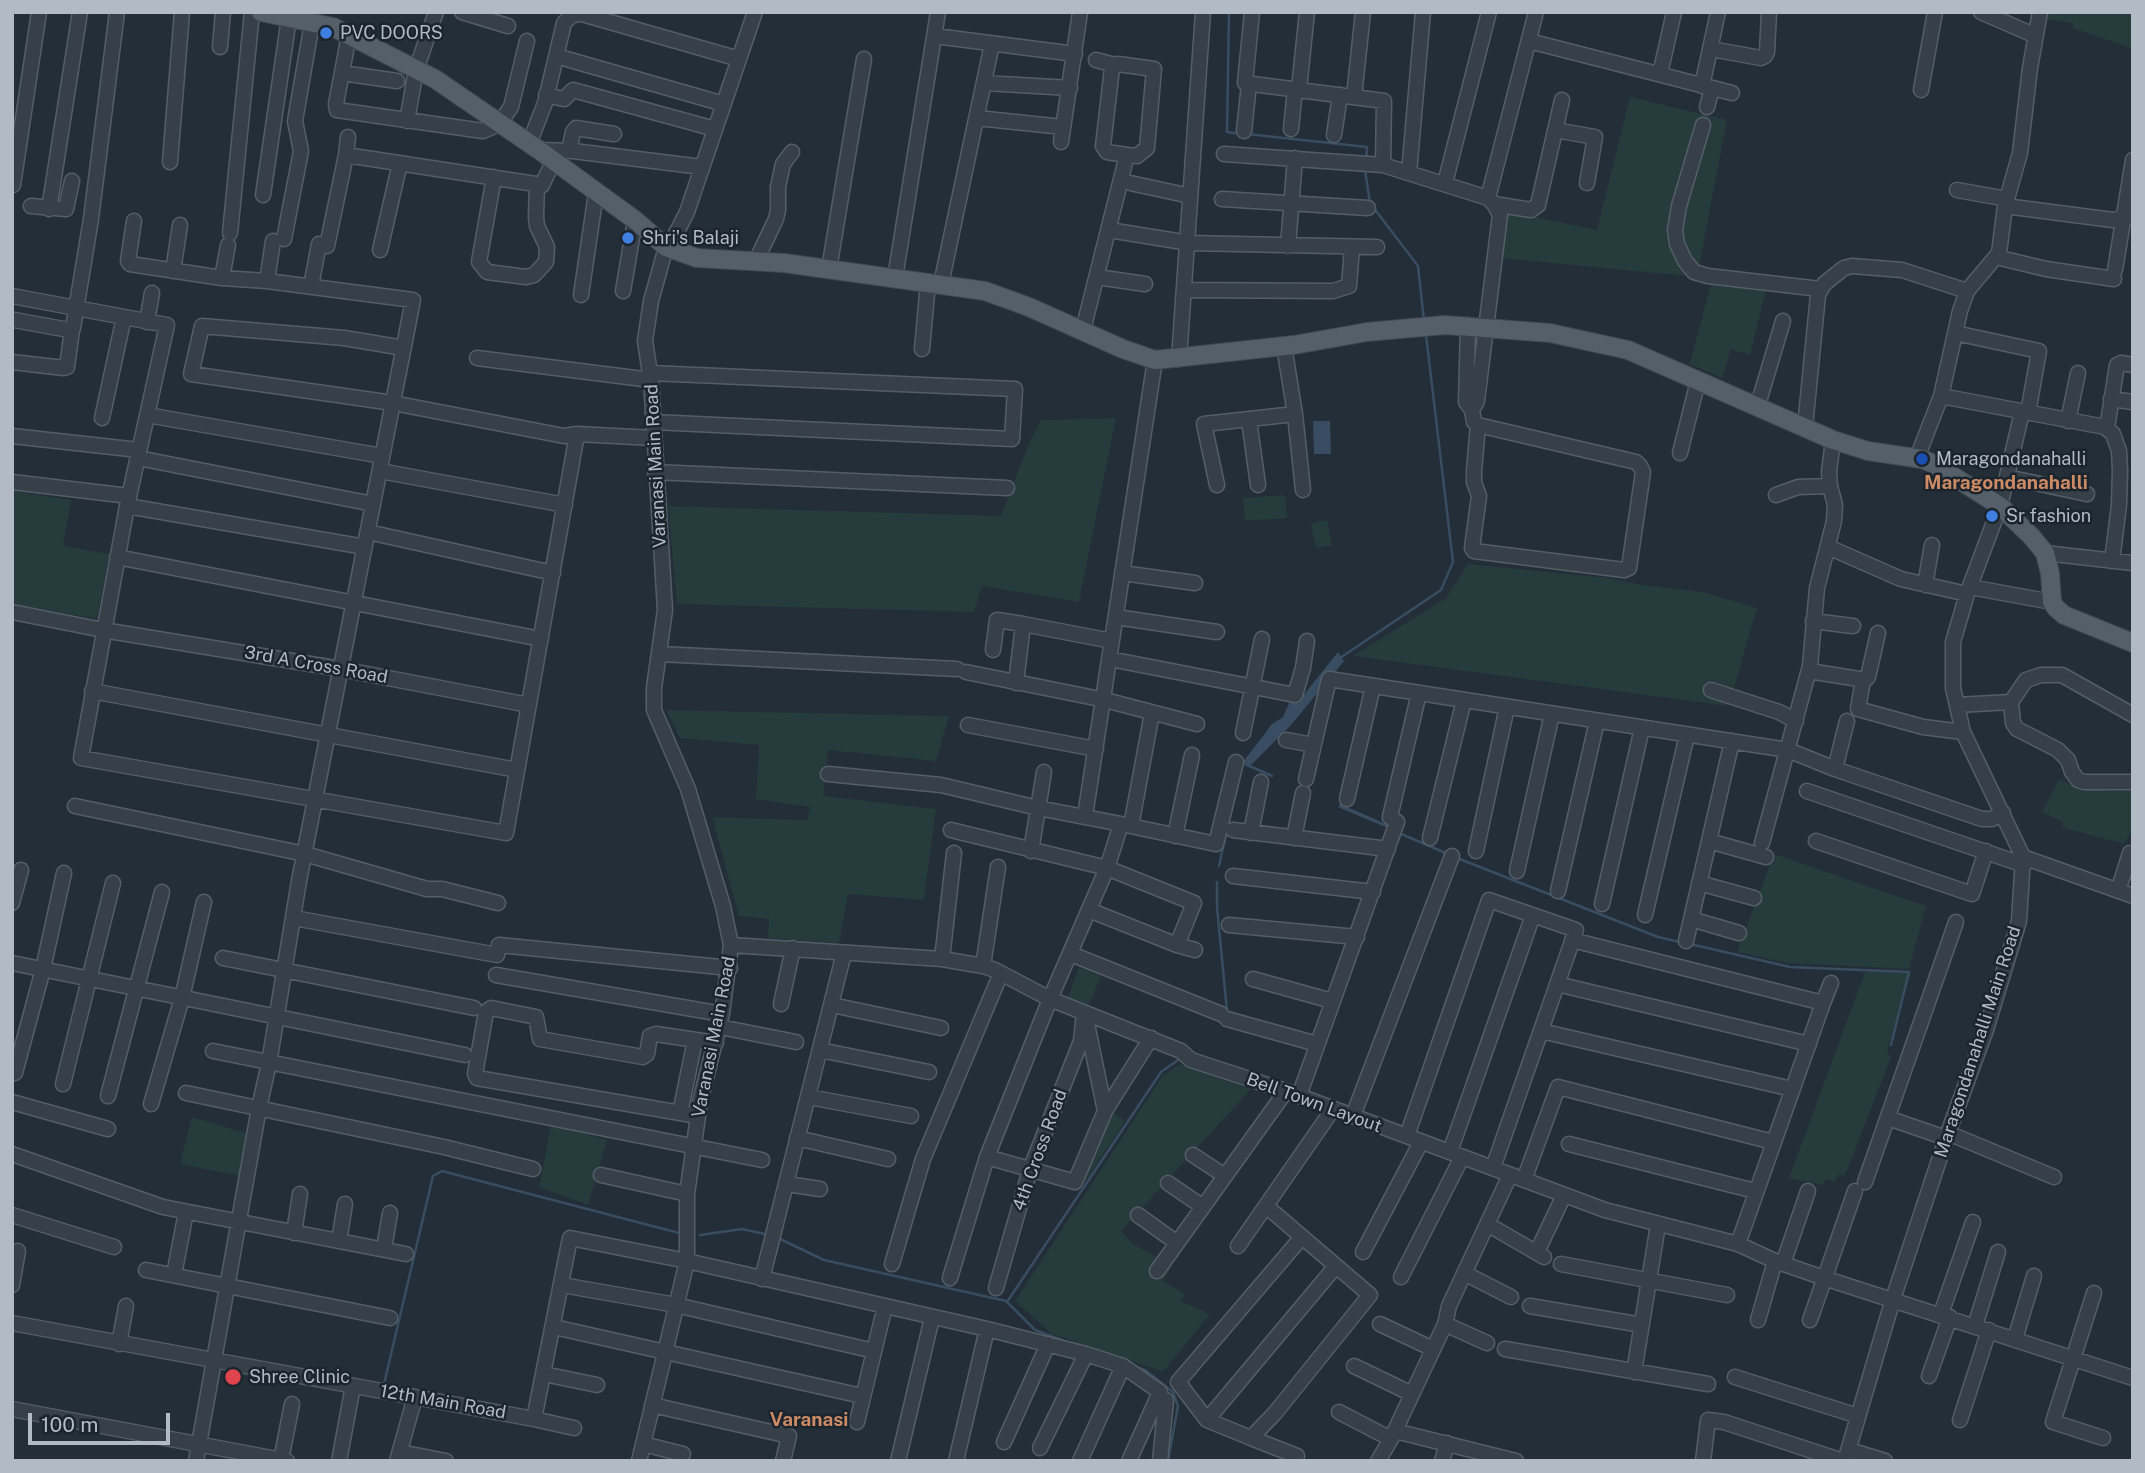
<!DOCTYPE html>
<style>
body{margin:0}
#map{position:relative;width:2145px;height:1473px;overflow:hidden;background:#232e39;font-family:"Public Sans",sans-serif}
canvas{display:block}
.frame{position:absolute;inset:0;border:14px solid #b2bbc5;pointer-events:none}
.scale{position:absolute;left:28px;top:1413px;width:142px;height:32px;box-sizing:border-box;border:4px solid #b2bbc5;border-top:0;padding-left:9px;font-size:21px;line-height:24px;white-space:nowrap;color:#b2bbc5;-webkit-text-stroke:5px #1c252e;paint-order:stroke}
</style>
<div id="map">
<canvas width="2145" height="1473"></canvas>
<div class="frame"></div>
<div class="scale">100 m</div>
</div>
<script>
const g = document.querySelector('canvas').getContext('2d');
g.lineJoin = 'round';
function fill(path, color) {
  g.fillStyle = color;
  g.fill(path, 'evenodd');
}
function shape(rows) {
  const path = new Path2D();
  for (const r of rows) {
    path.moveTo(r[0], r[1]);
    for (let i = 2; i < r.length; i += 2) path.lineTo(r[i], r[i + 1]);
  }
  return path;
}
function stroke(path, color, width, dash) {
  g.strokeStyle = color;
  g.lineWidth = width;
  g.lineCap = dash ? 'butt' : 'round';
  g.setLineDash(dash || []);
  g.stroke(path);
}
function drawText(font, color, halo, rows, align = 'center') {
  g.font = font + ' "Public Sans",sans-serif';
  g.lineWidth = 5;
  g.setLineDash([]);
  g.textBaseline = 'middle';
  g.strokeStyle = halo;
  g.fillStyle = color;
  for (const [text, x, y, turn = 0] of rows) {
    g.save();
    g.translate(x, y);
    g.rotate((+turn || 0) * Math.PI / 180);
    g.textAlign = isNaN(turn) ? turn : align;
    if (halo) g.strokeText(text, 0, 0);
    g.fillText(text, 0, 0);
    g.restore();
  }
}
fill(shape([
 [2049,12,2133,12,2133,49,2073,28,2073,23,2047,19],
 [1630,97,1727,120,1697,277,1500,258,1506,211,1597,230],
 [1712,279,1767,286,1750,355,1731,349,1722,378,1690,364],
 [1116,418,1079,602,982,586,974,612,677,604,668,506,1001,516,1029,443,1041,420],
 [12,491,71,500,63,546,109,554,97,619,12,604],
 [1285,495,1287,518,1245,521,1243,498],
 [1327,520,1332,545,1316,548,1311,524],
 [1468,564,1608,578,1643,585,1703,592,1757,608,1729,706,1353,656,1446,598],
 [666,710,949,716,936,761,828,750,823,796,936,809,924,900,848,894,839,943,768,938,769,919,739,916,712,817,807,820,810,807,756,799,759,745,680,738],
 [2059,779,2079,789,2133,791,2133,829,2124,844,2068,829,2062,826,2063,822,2042,812],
 [1774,854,1926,906,1909,969,1787,963,1737,952],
 [1079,967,1101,976,1089,1005,1068,997],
 [1865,972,1911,973,1887,1051,1891,1057,1845,1176,1839,1174,1835,1182,1826,1179,1823,1185,1789,1178],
 [1181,1064,1220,1079,1251,1089,1121,1231,1133,1244,1172,1266,1163,1281,1185,1294,1181,1301,1210,1314,1163,1372,1052,1334,1015,1301,1163,1075],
 [1110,1110,1125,1121,1080,1189,1077,1187],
 [192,1117,246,1133,240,1176,180,1164],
 [551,1125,607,1140,588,1205,539,1187]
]), '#263b3b');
fill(shape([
 [1313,421,1330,421,1331,454,1314,454],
 [1338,652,1344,661,1291,725,1251,765,1243,762,1272,724,1283,717,1290,701,1298,702],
 [1340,804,1391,826,1390,829,1338,807]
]), '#394d62');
stroke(shape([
 [1229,12,1227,132,1241,134],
 [1247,134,1367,147,1366,160],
 [1365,170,1370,203,1418,266,1424,321],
 [1340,658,1441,590,1453,562,1426,335],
 [1245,764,1272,776],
 [1399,833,1448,854],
 [1457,858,1658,937,1680,942],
 [1219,866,1227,829],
 [1217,882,1217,907,1227,1011],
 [1690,944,1790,967,1909,972,1891,1045],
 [700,1235,742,1229,769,1235],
 [778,1238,824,1260,1006,1301],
 [1067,1342,1035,1330,1007,1302,1161,1072,1181,1058],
 [1136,1367,1145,1370,1173,1392,1178,1406,1168,1461],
 [384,1384,433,1176,442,1171,679,1233]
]), '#394d62', 2.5);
const minor = shape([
 [462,12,508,26],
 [1252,12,1245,83,1384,101,1383,165,1488,198,1494,204,1500,215,1477,401,1472,410],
 [1981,12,2036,36],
 [349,35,336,104,337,110,483,131,499,124,511,107,527,41],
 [935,36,1075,54],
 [1529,41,1732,93],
 [220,47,223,12],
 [1711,49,1761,58,1765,56,1767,52,1769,12],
 [556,56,724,104],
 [1096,60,1115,65],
 [342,73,397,81],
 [1660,74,1674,12],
 [985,83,1070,88],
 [1702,86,1718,12],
 [1299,89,1307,12],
 [1921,90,1935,12],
 [546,95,564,99,573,90,715,129],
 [1354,97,1363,12],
 [1707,107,1712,88],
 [977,118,1063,127],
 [407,121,416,70,436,12],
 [1703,125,1679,206,1675,230,1677,244,1685,261,1694,272,1708,276,1820,289],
 [1291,129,1295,89],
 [1555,130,1595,137,1587,183],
 [1244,131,1249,84],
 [1334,135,1340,95],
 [1061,142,1080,12],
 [529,144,545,103,564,23,572,15,582,14,739,59],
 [539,150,573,151,702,167],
 [569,151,573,132,576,128,614,134],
 [1224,154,1383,165],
 [346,155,348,137],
 [170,162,182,12],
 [1409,173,1423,12],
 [494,177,479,262,487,272,526,277,534,275,546,262,547,247,537,226,536,216,537,184],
 [1121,181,1190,196],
 [1445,183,1489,12],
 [13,185,39,12],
 [1957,190,2007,199],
 [263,195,289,18],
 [1488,198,1536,12],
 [1222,199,1368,208],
 [1494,204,1531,210,1538,205,1562,100],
 [31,206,66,209,72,181],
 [2005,206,2113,220,2133,217],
 [49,209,80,12],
 [134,221,128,261,130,264,222,278],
 [1109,230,1189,243,1377,247],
 [230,233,252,12],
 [284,239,301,151,295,121,312,23],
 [327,246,346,155,542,185,553,162],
 [1288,246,1295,158],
 [668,249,687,212,755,12],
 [380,250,400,163],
 [1996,257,2046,269,2114,279],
 [756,261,776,219,778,210,778,187,783,164,792,152],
 [829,269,864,59],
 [2115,270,2133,160],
 [173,271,180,225],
 [1097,277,1145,284],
 [895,278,938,12],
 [267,281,273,241],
 [941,284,992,44],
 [311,286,319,244],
 [1184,290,1333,291,1349,286,1352,247],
 [623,291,635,220],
 [581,295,596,193],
 [12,296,167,325,127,506,81,758,506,833,577,434],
 [14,320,69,330,73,328,91,219,117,12],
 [147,322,152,293],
 [1468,325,1466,402,1472,410,1474,422,1478,425,1474,471,1474,482,1479,496,1472,548,1474,551,1624,570,1629,568,1643,472,1640,466,1636,462,1478,425],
 [1083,330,1127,155,1137,156,1147,148,1154,69,1118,64,1112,68,1103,146,1107,152,1127,155],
 [1955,333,2039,351,2028,413],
 [404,348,344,338,202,326,191,374,393,403,564,436,577,434,653,438],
 [922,349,928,283],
 [477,358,651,380],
 [1179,359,1203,12],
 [12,362,64,368,67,367,72,330],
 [650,373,1015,389,1012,439,653,422],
 [1941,396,2105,427,2108,422,2117,365,2121,363,2133,365],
 [2111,399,2133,402],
 [1757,408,1783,321],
 [1295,414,1303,490],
 [147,415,382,456],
 [102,418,124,317],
 [1249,420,1258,485],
 [2068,421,2078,373],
 [1805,427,1818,295,1824,284,1844,268,1852,266,1902,270,1967,291],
 [2105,427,2113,434,2119,451,2120,471,2119,505,2112,561],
 [12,436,139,450],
 [1680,453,1698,381],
 [138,458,373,504],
 [1917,458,1941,396,1960,311,1967,291,1999,253,2005,206,2020,153,2030,68,2040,12],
 [380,471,565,505],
 [655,472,1007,488],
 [2007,477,2087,494],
 [12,482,129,496],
 [1217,485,1204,424,1295,414,1284,346],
 [1776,495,1798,487,1830,486],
 [127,506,365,547],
 [368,532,553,573],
 [1828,547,1901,579,1967,594],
 [2045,553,2133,563],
 [117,557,541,639],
 [1122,573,1195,583],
 [1925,585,1932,545],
 [1970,587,2052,602],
 [12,612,103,630,341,669,529,705],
 [1116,617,1217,632],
 [1813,621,1853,626],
 [1023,624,1112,641],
 [993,650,997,620,1023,624,1016,683],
 [660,654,957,669],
 [1110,659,1295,695,1303,668,1307,641],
 [1809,671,1865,680,1868,677,1878,633],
 [966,672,1105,700,1197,724],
 [1863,680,1858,709,1923,727,1963,732],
 [1711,690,1779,712,1796,721],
 [92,691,517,770],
 [1957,705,2011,702],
 [2133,715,2062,675,2041,675,2026,680,2011,702,2013,723,2017,729,2058,750,2068,760,2072,772,2078,780,2084,782,2133,782],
 [968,725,1096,749],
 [1243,733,1262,639],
 [1286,740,1314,745],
 [1835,769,1847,721],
 [828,774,941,785,1038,808,1121,824,1107,868,1050,999,987,1157,950,1278],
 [1306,779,1329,679,1788,750,1835,769,1982,819,1992,819,2003,813],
 [1807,791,2024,865],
 [1347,799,1373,686],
 [75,806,305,854,427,889,442,889,498,903],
 [1085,816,1155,360],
 [1121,824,1216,844,1236,762],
 [1131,826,1152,713],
 [951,830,1107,868,1194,903,1177,945,1089,910],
 [1233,830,1388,849],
 [1251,833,1261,782],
 [1175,836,1192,755],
 [1294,838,1303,793],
 [1430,838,1464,700],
 [1709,841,1766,857],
 [1816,841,1972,894,1986,851],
 [1762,843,1810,666,1817,588,1834,521,1835,505,1830,486,1829,472,1833,440],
 [1031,851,1044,772],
 [1476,851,1507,707],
 [2023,857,2133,896],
 [1517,871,1552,714],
 [1233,876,1373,892],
 [1699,883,1754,898],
 [1558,891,1597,721],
 [2118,891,2130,853],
 [12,903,21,870],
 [1602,904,1642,728],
 [1645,915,1687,735],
 [294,918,497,955,499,945,730,968],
 [1691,919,1739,933],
 [1229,925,1357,937],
 [1572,940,1823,1003,1738,1244],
 [1686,941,1732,741],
 [731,945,942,959,983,966,995,970,1050,999,1181,1051,1191,1060,1286,1091,1605,1210,1738,1244,1775,1261,1824,1278,2133,1378],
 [1177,945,1195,950],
 [1071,954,1221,1014],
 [223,958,474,1008],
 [942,959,954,853],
 [12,963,465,1055],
 [983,966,998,867],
 [496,975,722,1014],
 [1253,979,1332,1001],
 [1557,984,1809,1044],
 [1823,1003,1831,983],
 [781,1004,793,948],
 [832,1005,941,1028],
 [1227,1019,1317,1044],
 [720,1027,796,1042],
 [1541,1031,1792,1089],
 [820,1050,929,1072],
 [213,1051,762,1160],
 [15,1073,43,969,64,873],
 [63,1084,113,883],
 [186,1093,444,1147,533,1169],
 [108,1096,162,892],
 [1299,1096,1397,822,1390,817,1419,693],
 [809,1097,911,1116],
 [12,1102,108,1129],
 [151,1104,182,998,204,902],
 [1105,1111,1151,1038],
 [680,1113,695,1040],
 [698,1116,477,1078,475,1074,486,1012,491,1008,536,1017,540,1039,643,1057,647,1054,650,1036,656,1034,716,1043],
 [1353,1116,1452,856],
 [1888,1118,1946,1138],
 [1948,1133,2054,1177],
 [1407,1136,1489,900,1576,930,1493,1168],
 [797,1138,888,1159],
 [1569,1144,1755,1191],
 [1450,1152,1533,915],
 [12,1154,163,1207,406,1254],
 [1193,1155,1225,1176],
 [987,1157,1075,1182,1105,1111,1087,1024],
 [601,1175,687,1194],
 [1524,1180,1558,1087,1773,1142],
 [1865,1182,1956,922],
 [1168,1183,1203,1207],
 [787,1184,820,1189],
 [1266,1206,1370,1295,1275,1413,1251,1438,1207,1420,1178,1382,1302,1237],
 [12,1215,114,1247],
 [1138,1215,1177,1243],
 [1487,1224,1544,1257],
 [294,1233,300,1194],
 [339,1241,345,1204],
 [1238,1246,1333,1109],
 [384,1249,390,1213],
 [1363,1252,1421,1142],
 [1537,1252,1564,1195],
 [892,1264,923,1159,1001,973],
 [1561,1264,1727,1295],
 [1783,1264,1808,1191],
 [146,1270,390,1318],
 [1157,1271,1286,1091],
 [1464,1273,1511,1297],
 [174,1275,186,1212],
 [1401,1277,1462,1157],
 [762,1279,844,953],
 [12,1285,18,1251],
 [562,1285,676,1305,874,1351],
 [996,1288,1030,1170,1081,1041,1084,1013],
 [2094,1293,2053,1422,2103,1438],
 [1530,1306,1642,1325],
 [1941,1314,1973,1222],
 [1758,1320,1775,1261],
 [1810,1320,1855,1191],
 [12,1323,534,1419,570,1238,687,1261,987,1329,1086,1354,1123,1366,1160,1392,1129,1461],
 [1380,1324,1433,1349],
 [1445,1324,1487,1343],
 [1975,1326,1998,1252],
 [554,1327,862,1396],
 [2015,1339,2034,1276],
 [119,1344,126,1306],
 [1505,1349,1708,1384],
 [1354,1366,1412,1394],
 [1634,1372,1658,1225],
 [544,1374,597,1385],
 [1929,1376,1950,1317],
 [1735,1377,1858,1416],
 [652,1405,789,1436,783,1461],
 [12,1409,287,1461],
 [1339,1412,1391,1439],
 [534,1419,574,1428],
 [1207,1420,1336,1266],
 [1960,1420,1989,1330],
 [857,1422,885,1306],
 [1395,1431,1516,1461],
 [1251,1438,1297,1456],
 [1004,1442,1048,1344],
 [643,1444,683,1454],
 [1040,1448,1086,1354],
 [1849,1450,1885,1461],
 [400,1452,446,1461],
 [281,1460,292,1404],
 [196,1461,259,1108,269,1063,299,881,413,300,267,281,222,278,228,245],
 [339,1461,353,1386],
 [397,1461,415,1397],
 [639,1461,687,1261,687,1194,700,1102,722,1014,731,945,723,906,688,789,654,710,654,688,665,610,651,380,645,341,651,301,666,247],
 [898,1461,932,1318],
 [956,1461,987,1329],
 [1080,1461,1123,1366],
 [1160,1461,1166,1400],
 [1378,1461,1391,1439,1445,1324,1449,1306,1510,1175],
 [1442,1461,1447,1443],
 [1703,1461,1708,1420,1724,1422,1843,1461],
 [1845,1461,1893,1299,1948,1133,1986,1030,2019,921,2023,857,1963,732,1953,688,1953,642,1967,594,2000,506,2022,412]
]);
const major = shape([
 [261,12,333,27,435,79,539,150,635,220,666,247,697,258,784,263,985,291,1029,307,1123,349,1155,360,1294,345,1367,332,1445,325,1550,333,1628,350,1833,440,1868,451,1922,459,1934,464,2000,506,2032,537,2045,553,2050,573,2052,602,2056,608,2064,615,2133,643]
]);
stroke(minor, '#555e67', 17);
stroke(major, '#404952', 20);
stroke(minor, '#374049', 14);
stroke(major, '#555f69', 18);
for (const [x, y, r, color] of [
 [326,33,7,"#3f7fe0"],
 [628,238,7,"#3f7fe0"],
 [1922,459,7,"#1a4fb4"],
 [1992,516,7,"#3f7fe0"],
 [233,1377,9,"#e0444e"]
]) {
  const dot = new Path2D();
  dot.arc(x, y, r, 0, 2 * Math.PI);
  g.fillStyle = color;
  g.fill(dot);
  stroke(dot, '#1c252e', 2.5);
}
drawText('18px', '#b2bbc5', '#1c252e', [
 ["PVC DOORS",340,33],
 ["Shri's Balaji",642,238],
 ["Maragondanahalli",1936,459],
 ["Sr fashion",2006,516],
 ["Shree Clinic",249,1377]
], 'left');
drawText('18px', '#b2bbc5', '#1c252e', [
 ["Varanasi Main Road",656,466,-93],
 ["3rd A Cross Road",316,665,10],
 ["Varanasi Main Road",714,1037,-79],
 ["Maragondanahalli Main Road",1978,1042,-72],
 ["Bell Town Layout",1314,1103,20],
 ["4th Cross Road",1040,1150,-70],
 ["12th Main Road",443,1402,10]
]);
drawText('bold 19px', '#cd8b65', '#1c252e', [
 ["Maragondanahalli",2006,483],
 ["Varanasi",809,1420]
]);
</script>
